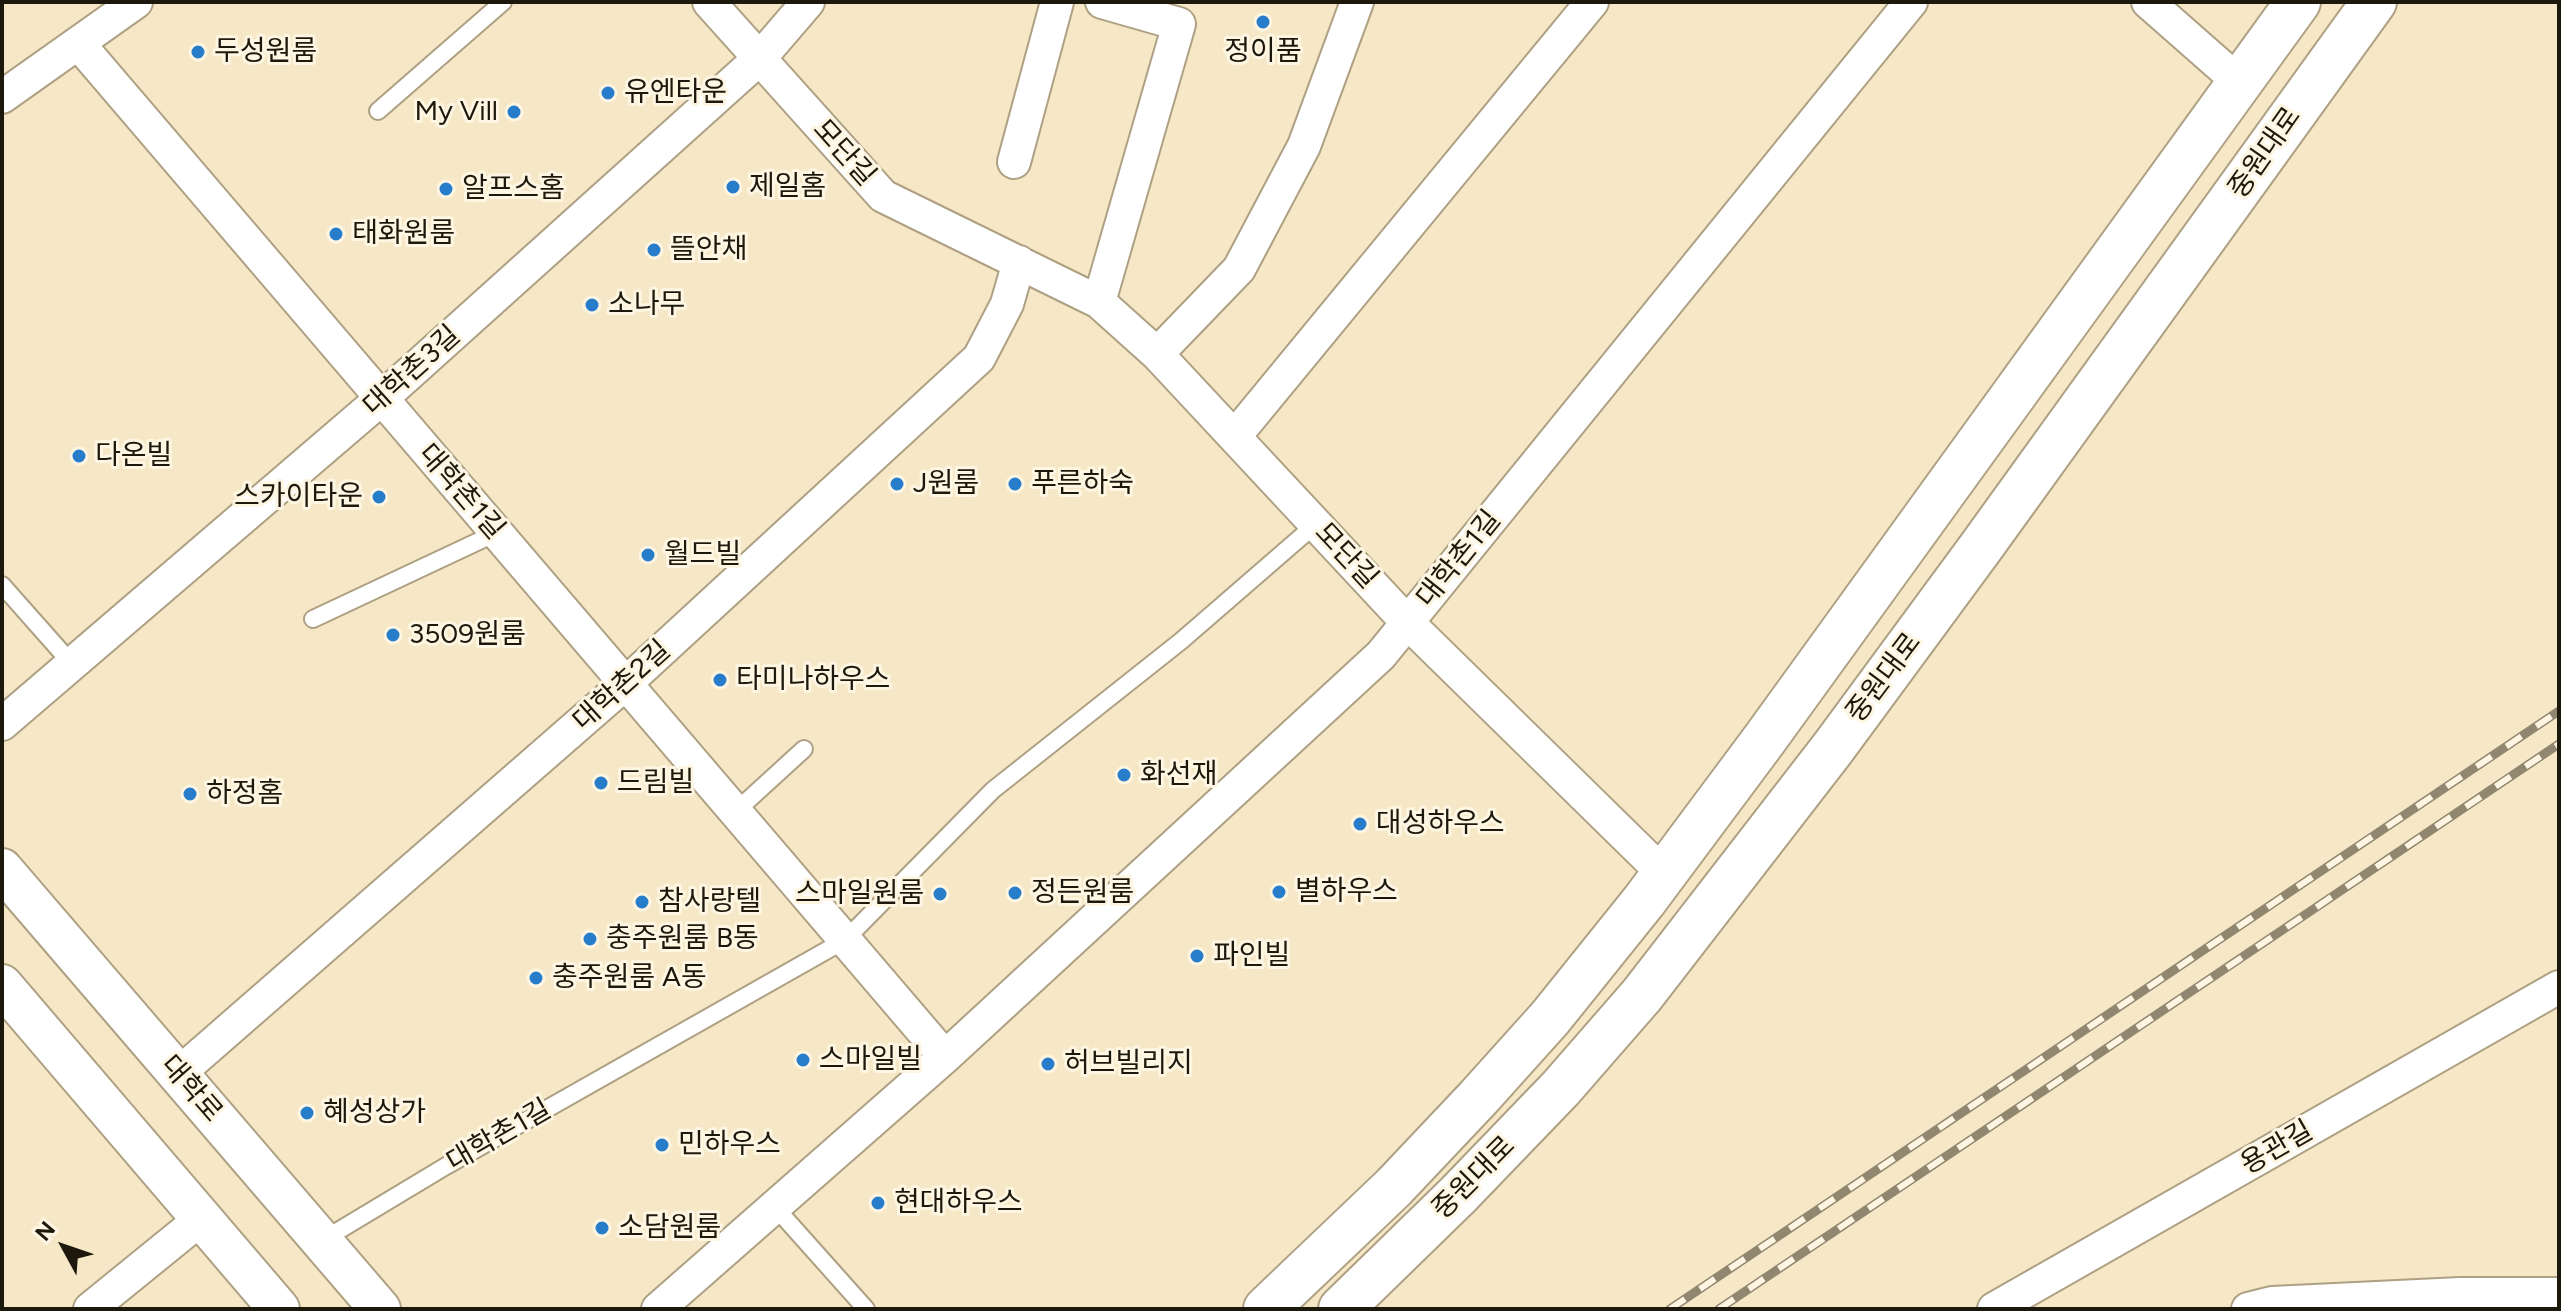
<!DOCTYPE html>
<meta charset="utf-8">
<style>
body{margin:0}
#map{position:relative;width:2561px;height:1311px;overflow:hidden;background:#f6e8c7;font-family:Figtree,sans-serif}
canvas{display:block}
.frame{position:absolute;inset:0;border:4px solid #1d180c;pointer-events:none}
.north{position:absolute;left:24px;top:1207px;width:80px;height:80px;-webkit-text-stroke:6px #fef6e2;paint-order:stroke;rotate:310deg;font-size:22px;font-weight:700;line-height:32px;text-align:center;color:#1d180c}
.north::after{content:'';display:block;margin:auto;width:28px;height:36px;background:#1d180c;clip-path:polygon(50% 0,100% 100%,50% 72%,0 100%)}
</style>
<div id="map">
<canvas width="2561" height="1311"></canvas>
<div class="frame"></div>
<div class="north">N</div>
</div>
<script>
const g = document.querySelector('canvas').getContext('2d');
g.lineJoin = 'round';
function shape(rows) {
  const path = new Path2D();
  for (const r of rows) {
    path.moveTo(r[0], r[1]);
    for (let i = 2; i < r.length; i += 2) path.lineTo(r[i], r[i + 1]);
  }
  return path;
}
function stroke(path, color, width, dash) {
  g.strokeStyle = color;
  g.lineWidth = width;
  g.lineCap = dash ? 'butt' : 'round';
  g.setLineDash(dash || []);
  g.stroke(path);
}
function drawText(font, color, halo, rows, align = 'center') {
  g.font = font + ' Figtree,"Noto Sans KR",sans-serif';
  g.lineWidth = 6;
  g.setLineDash([]);
  g.textBaseline = 'middle';
  g.strokeStyle = halo;
  g.fillStyle = color;
  for (const [text, x, y, turn = 0] of rows) {
    g.save();
    g.translate(x, y);
    g.rotate((+turn || 0) * Math.PI / 180);
    g.textAlign = isNaN(turn) ? turn : align;
    if (halo) g.strokeText(text, 0, 0);
    g.fillText(text, 0, 0);
    g.restore();
  }
}
const service = shape([
 [378,111,503,2],
 [2,585,72,664],
 [313,619,496,533],
 [735,812,804,749],
 [775,1207,866,1309],
 [323,1240,446,1166,845,940,993,790,1181,641,1316,524]
]);
const minor = shape([
 [709,2,883,196,1099,302,1157,354,1407,622,1664,874],
 [2148,2,2239,82],
 [78,43,945,1057],
 [2,97,136,2],
 [1014,162,1057,2],
 [1099,302,1179,24,1102,2],
 [1157,354,1239,269,1304,146,1357,2],
 [1235,436,1592,2],
 [2,724,381,399,760,58,808,2],
 [178,1074,625,684,979,358,1007,304,1019,262],
 [90,1309,202,1218],
 [658,1309,945,1057,1381,655,1911,2],
 [1994,1309,2559,987],
 [2248,1309,2272,1303,2460,1294,2559,1294]
]);
const tertiary = shape([
 [2,869,380,1309],
 [2,985,279,1309]
]);
const primary = shape([
 [1266,1309,1394,1187,1479,1097,1550,1018,1644,901,1764,740,2298,2],
 [1341,1309,1458,1195,1561,1088,1642,995,1833,748,1981,547,2374,2]
]);
stroke(service, '#aea082', 20);
stroke(minor, '#aea082', 36);
stroke(tertiary, '#aea082', 44);
stroke(primary, '#aea082', 48);
stroke(service, '#fff', 16);
stroke(minor, '#fff', 32);
stroke(tertiary, '#fff', 40);
stroke(primary, '#fff', 44);
const rail = shape([
 [1670,1309,2559,711],
 [1719,1309,2559,744]
]);
stroke(rail, '#918770', 9);
stroke(rail, '#fef6e2', 6, [18]);
for (const [x, y, r, color] of [
 [1263,22,8,"#287dcb"],
 [198,52,8,"#287dcb"],
 [608,93,8,"#287dcb"],
 [514,112,8,"#287dcb"],
 [733,187,8,"#287dcb"],
 [446,189,8,"#287dcb"],
 [336,234,8,"#287dcb"],
 [654,250,8,"#287dcb"],
 [592,305,8,"#287dcb"],
 [79,456,8,"#287dcb"],
 [897,484,8,"#287dcb"],
 [1015,484,8,"#287dcb"],
 [379,497,8,"#287dcb"],
 [648,555,8,"#287dcb"],
 [393,635,8,"#287dcb"],
 [720,680,8,"#287dcb"],
 [1124,775,8,"#287dcb"],
 [601,783,8,"#287dcb"],
 [190,794,8,"#287dcb"],
 [1360,824,8,"#287dcb"],
 [1279,892,8,"#287dcb"],
 [1015,893,8,"#287dcb"],
 [940,894,8,"#287dcb"],
 [642,902,8,"#287dcb"],
 [590,939,8,"#287dcb"],
 [1197,956,8,"#287dcb"],
 [536,978,8,"#287dcb"],
 [803,1060,8,"#287dcb"],
 [1048,1064,8,"#287dcb"],
 [307,1113,8,"#287dcb"],
 [662,1145,8,"#287dcb"],
 [878,1203,8,"#287dcb"],
 [602,1228,8,"#287dcb"]
]) {
  const dot = new Path2D();
  dot.arc(x, y, r, 0, 2 * Math.PI);
  g.fillStyle = color;
  g.fill(dot);
  stroke(dot, '#fef6e2', 3);
}
drawText('28px', '#1d180c', '#fef6e2', [
 ["두성원룸",214,52],
 ["정이품",1263,52,"center"],
 ["유엔타운",624,93],
 ["My Vill",498,112,"right"],
 ["제일홈",749,187],
 ["알프스홈",462,189],
 ["태화원룸",352,234],
 ["뜰안채",670,250],
 ["소나무",608,305],
 ["다온빌",95,456],
 ["J원룸",913,484],
 ["푸른하숙",1031,484],
 ["스카이타운",363,497,"right"],
 ["월드빌",664,555],
 ["3509원룸",409,635],
 ["타미나하우스",736,680],
 ["화선재",1140,775],
 ["드림빌",617,783],
 ["하정홈",206,794],
 ["대성하우스",1376,824],
 ["별하우스",1295,892],
 ["정든원룸",1031,893],
 ["스마일원룸",924,894,"right"],
 ["참사랑텔",658,902],
 ["충주원룸 B동",606,939],
 ["파인빌",1213,956],
 ["충주원룸 A동",552,978],
 ["스마일빌",819,1060],
 ["허브빌리지",1064,1064],
 ["혜성상가",323,1113],
 ["민하우스",678,1145],
 ["현대하우스",894,1203],
 ["소담원룸",618,1228]
], 'left');
drawText('28px', '#1d180c', '#fef6e2', [
 ["모단길",844,153,48],
 ["중원대로",2265,153,-55],
 ["대학촌3길",412,371,-42],
 ["대학촌1길",461,492,49],
 ["모단길",1346,556,47],
 ["대학촌1길",1459,559,-51],
 ["중원대로",1884,678,-53],
 ["대학촌2길",622,686,-42],
 ["대학로",191,1089,49],
 ["대학촌1길",499,1136,-30],
 ["용관길",2277,1148,-30],
 ["중원대로",1474,1178,-45]
]);
</script>
